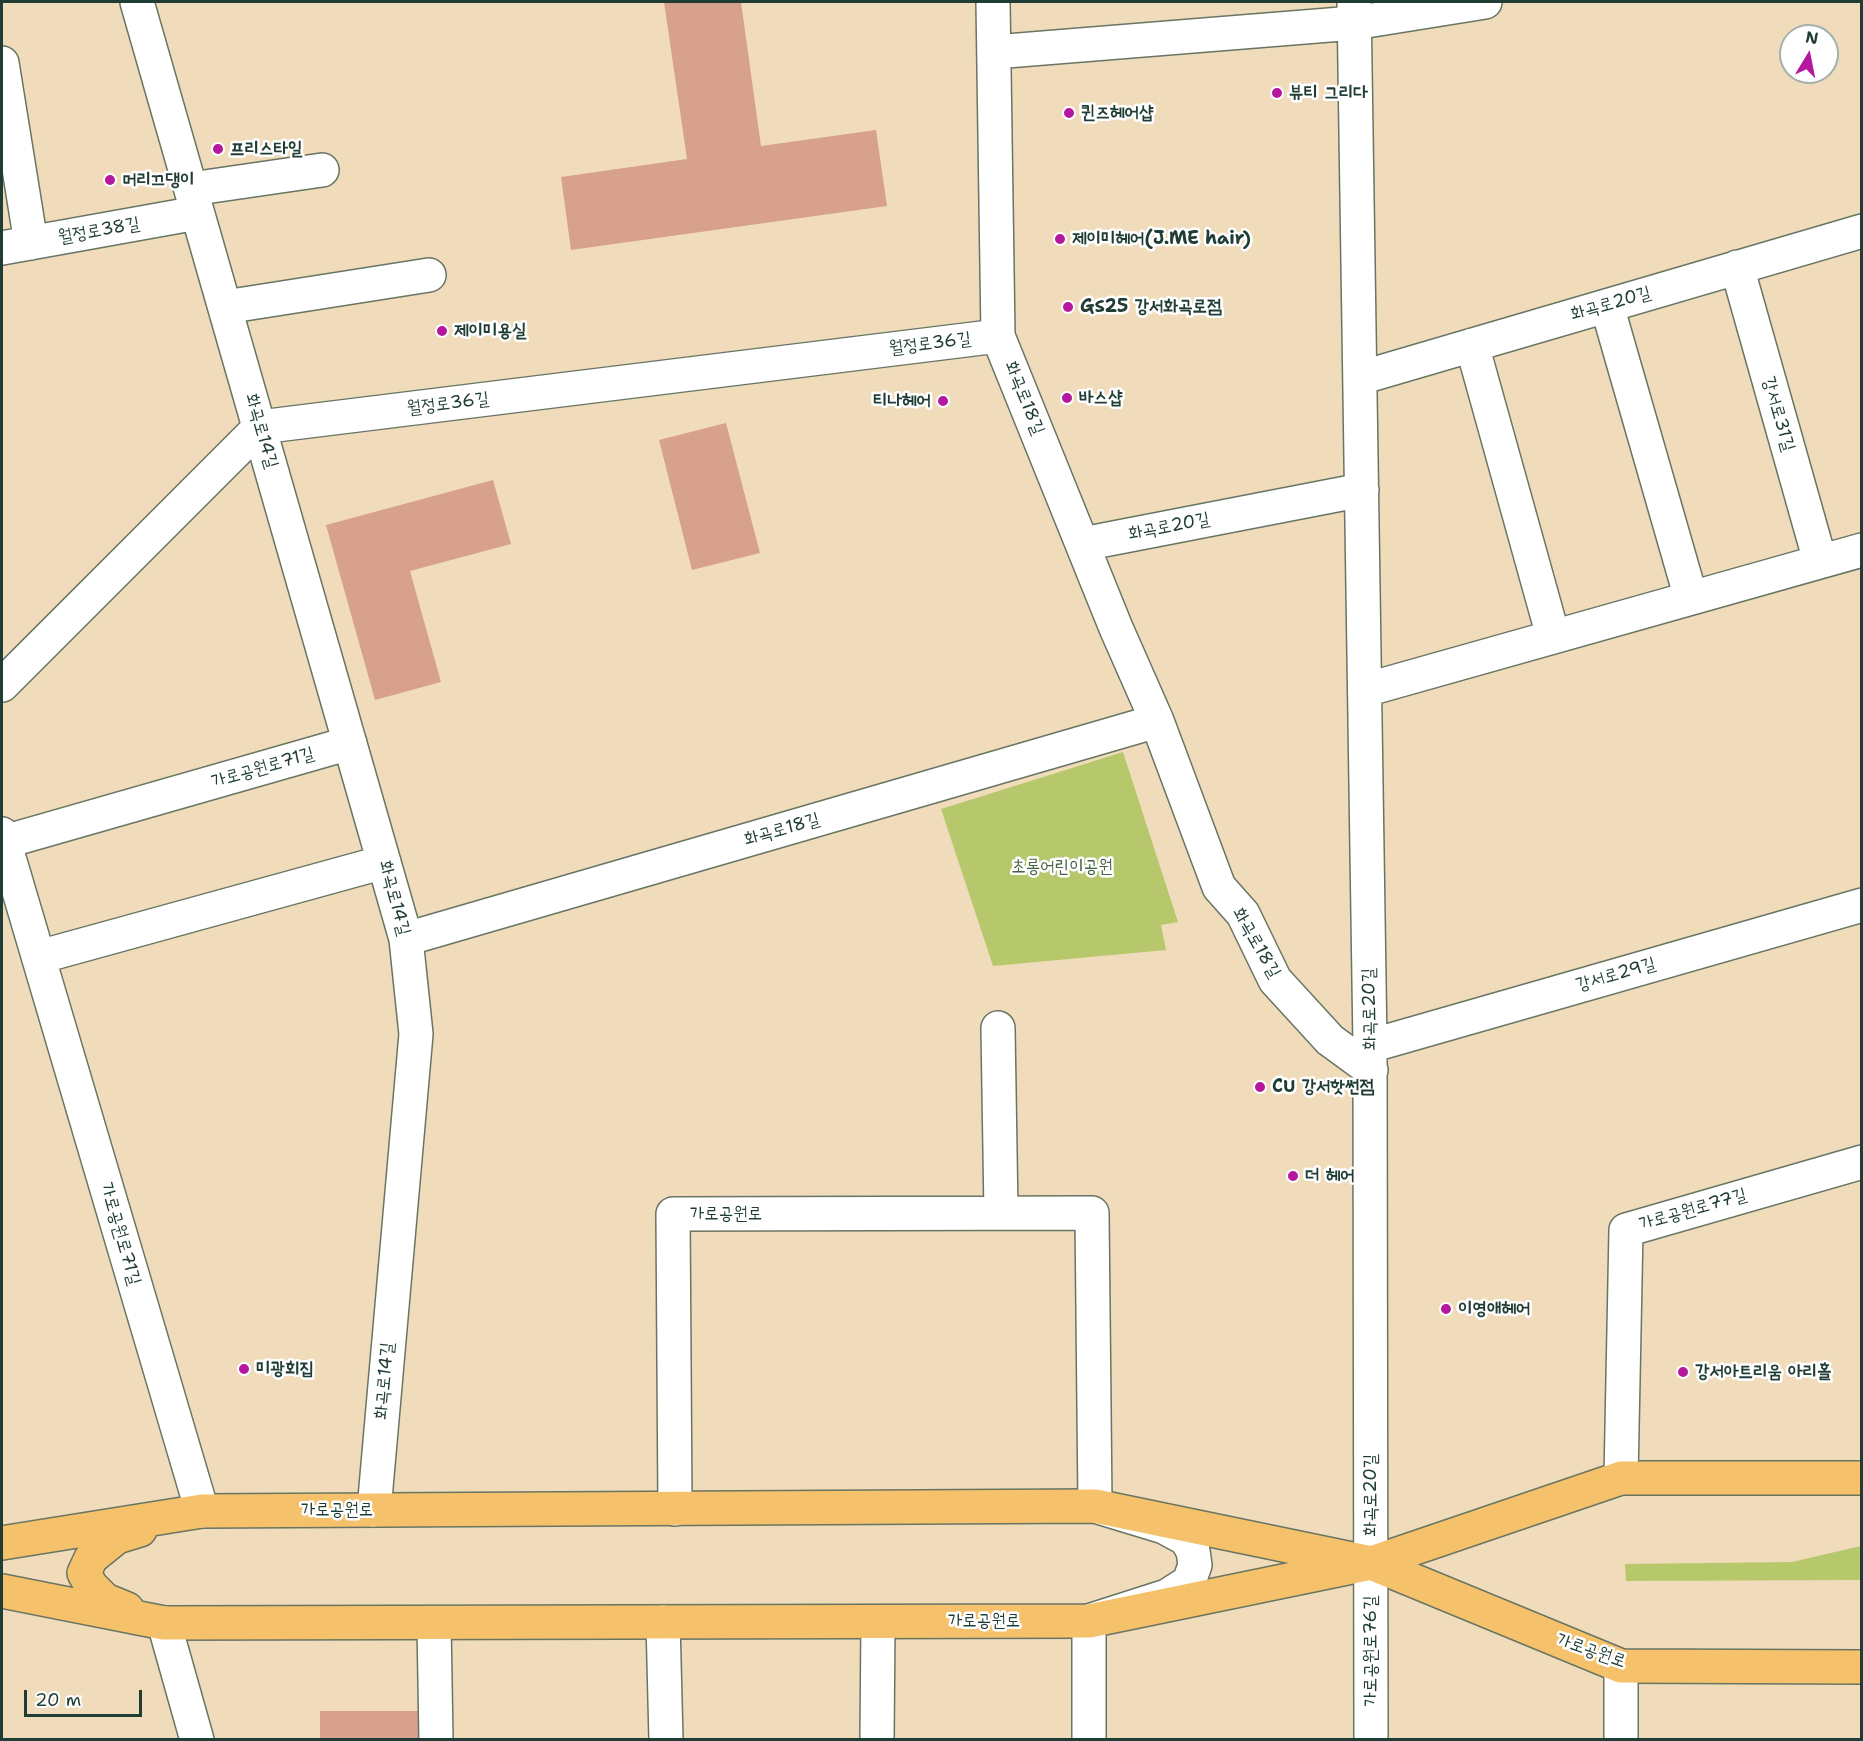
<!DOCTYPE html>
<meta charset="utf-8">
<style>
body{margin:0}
#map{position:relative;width:1863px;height:1741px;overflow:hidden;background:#f0dcbb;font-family:"Shantell Sans",sans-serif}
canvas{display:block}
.frame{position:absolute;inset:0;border:3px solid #1f3d34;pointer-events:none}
.north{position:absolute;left:1779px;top:24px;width:60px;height:60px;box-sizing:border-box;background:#fff;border:2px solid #a5b1ae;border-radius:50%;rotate:10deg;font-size:16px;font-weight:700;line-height:24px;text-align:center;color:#1f3d34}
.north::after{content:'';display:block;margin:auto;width:21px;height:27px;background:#b5179e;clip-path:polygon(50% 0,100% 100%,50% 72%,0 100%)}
.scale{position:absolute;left:24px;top:1690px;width:118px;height:27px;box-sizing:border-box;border:3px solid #1f3d34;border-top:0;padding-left:8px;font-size:18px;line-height:21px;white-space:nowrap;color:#1f3d34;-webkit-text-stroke:4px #fff;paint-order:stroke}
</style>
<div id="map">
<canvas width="1863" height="1741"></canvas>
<div class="frame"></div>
<div class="north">N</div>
<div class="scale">20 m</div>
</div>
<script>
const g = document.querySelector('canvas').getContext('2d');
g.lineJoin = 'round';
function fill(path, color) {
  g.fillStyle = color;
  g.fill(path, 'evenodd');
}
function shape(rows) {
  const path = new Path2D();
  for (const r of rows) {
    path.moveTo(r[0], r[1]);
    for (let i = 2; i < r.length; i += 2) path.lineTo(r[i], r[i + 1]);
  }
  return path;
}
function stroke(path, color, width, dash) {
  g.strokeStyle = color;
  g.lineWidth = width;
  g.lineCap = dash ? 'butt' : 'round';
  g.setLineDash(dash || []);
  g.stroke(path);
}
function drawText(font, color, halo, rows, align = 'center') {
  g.font = font + ' "Shantell Sans","Poor Story",sans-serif';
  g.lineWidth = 5;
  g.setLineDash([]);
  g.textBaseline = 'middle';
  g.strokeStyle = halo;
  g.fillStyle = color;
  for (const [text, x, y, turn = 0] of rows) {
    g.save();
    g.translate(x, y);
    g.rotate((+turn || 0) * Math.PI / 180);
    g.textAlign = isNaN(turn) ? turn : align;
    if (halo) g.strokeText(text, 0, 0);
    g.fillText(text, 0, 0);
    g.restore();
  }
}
fill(shape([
 [1123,752,1178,922,1161,925,1166,950,993,966,941,809],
 [1861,1546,1861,1580,1626,1581,1625,1564,1792,1562]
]), '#b6c86b');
fill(shape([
 [664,2,741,2,761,146,876,130,887,206,571,250,561,177,687,159],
 [726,423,760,553,692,570,659,440],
 [493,480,511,544,410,571,441,682,375,700,326,525],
 [320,1711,421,1711,421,1740,320,1740]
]), '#d8a18c');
const minor = shape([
 [137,2,406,939,416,1034,374,1510],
 [993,2,998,336,1116,628,1157,721,1219,887,1243,914,1275,980,1330,1040,1371,1070],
 [1354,2,1370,1046,1371,1740],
 [994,52,1354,23,1485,2],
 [2,63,31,243],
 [191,189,322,170],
 [2,248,197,213],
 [1737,267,1820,561],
 [1607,306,1691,598],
 [225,307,429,275],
 [1472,345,1553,636],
 [1360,378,1862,231],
 [1083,544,1362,490],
 [2,685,260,427,998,336],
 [1365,690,1862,550],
 [2,834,202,1511],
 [4,842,350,743],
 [406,939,1157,721],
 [39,957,384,862],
 [998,1028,1001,1213],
 [1370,1046,1862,905],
 [1621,1478,1626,1230,1862,1162],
 [675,1509,673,1214,1092,1213,1095,1506,1164,1527,1186,1539,1193,1551,1195,1565,1189,1582,1167,1596,1089,1621,1089,1740],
 [663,1622,666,1740],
 [164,1623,197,1740],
 [434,1623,436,1740],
 [877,1740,878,1622],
 [1621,1740,1621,1666]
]);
const major = shape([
 [2,1543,202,1511,1095,1506,1371,1563,1621,1478,1862,1478],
 [2,1591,164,1623,1089,1621,1371,1563,1621,1666,1862,1667],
 [127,1609,105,1600,91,1586,84,1573,91,1558,117,1537,140,1530]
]);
stroke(minor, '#687563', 36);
stroke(major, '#687563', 36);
stroke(minor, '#fff', 33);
stroke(major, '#f5c16b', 33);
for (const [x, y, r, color] of [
 [1277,93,6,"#b5179e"],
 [1069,113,6,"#b5179e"],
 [218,149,6,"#b5179e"],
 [110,180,6,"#b5179e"],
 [1060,239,6,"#b5179e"],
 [1068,307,6,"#b5179e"],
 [442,331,6,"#b5179e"],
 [1067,398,6,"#b5179e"],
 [943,401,6,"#b5179e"],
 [1260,1087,6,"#b5179e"],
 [1293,1176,6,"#b5179e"],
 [1446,1309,6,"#b5179e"],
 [244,1369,6,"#b5179e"],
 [1683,1372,6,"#b5179e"]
]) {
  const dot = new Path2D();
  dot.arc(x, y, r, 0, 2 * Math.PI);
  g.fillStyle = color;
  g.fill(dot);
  stroke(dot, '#fff', 2);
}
drawText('bold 18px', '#1f3d34', '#fff', [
 ["뷰티 그리다",1289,93],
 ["퀸즈헤어샵",1081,113],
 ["프리스타일",230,149],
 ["머리끄댕이",122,180],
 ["제이미헤어(J.ME hair)",1072,239],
 ["GS25 강서화곡로점",1080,307],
 ["제이미용실",454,331],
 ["바스샵",1079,398],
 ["티나헤어",931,401,"right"],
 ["CU 강서핫썬점",1272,1087],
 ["더 헤어",1305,1176],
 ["이영애헤어",1458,1309],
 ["미광회집",256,1369],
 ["강서아트리움 아리홀",1695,1372]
], 'left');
drawText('18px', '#1f3d34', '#fff', [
 ["월정로38길",99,231,-10],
 ["화곡로20길",1611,304,-16],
 ["월정로36길",930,344,-7],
 ["화곡로18길",1024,398,68],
 ["월정로36길",448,404,-7],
 ["강서로31길",1778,414,74],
 ["화곡로14길",261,431,74],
 ["화곡로20길",1169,527,-11],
 ["가로공원로71길",263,768,-16],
 ["화곡로18길",782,830,-16],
 ["화곡로14길",394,898,75],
 ["화곡로18길",1256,943,60],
 ["강서로29길",1616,975,-16],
 ["화곡로20길",1370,1009,-91],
 ["가로공원로77길",1693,1210,-16],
 ["가로공원로",726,1214],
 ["가로공원로71길",120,1234,74],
 ["화곡로14길",385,1381,-85],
 ["화곡로20길",1371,1495,-90],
 ["가로공원로",337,1510],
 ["가로공원로",984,1621],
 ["가로공원로76길",1371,1651,-90],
 ["가로공원로",1591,1651,19]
]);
drawText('18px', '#456042', '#fff', [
 ["초롱어린이공원",1062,867]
]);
</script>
